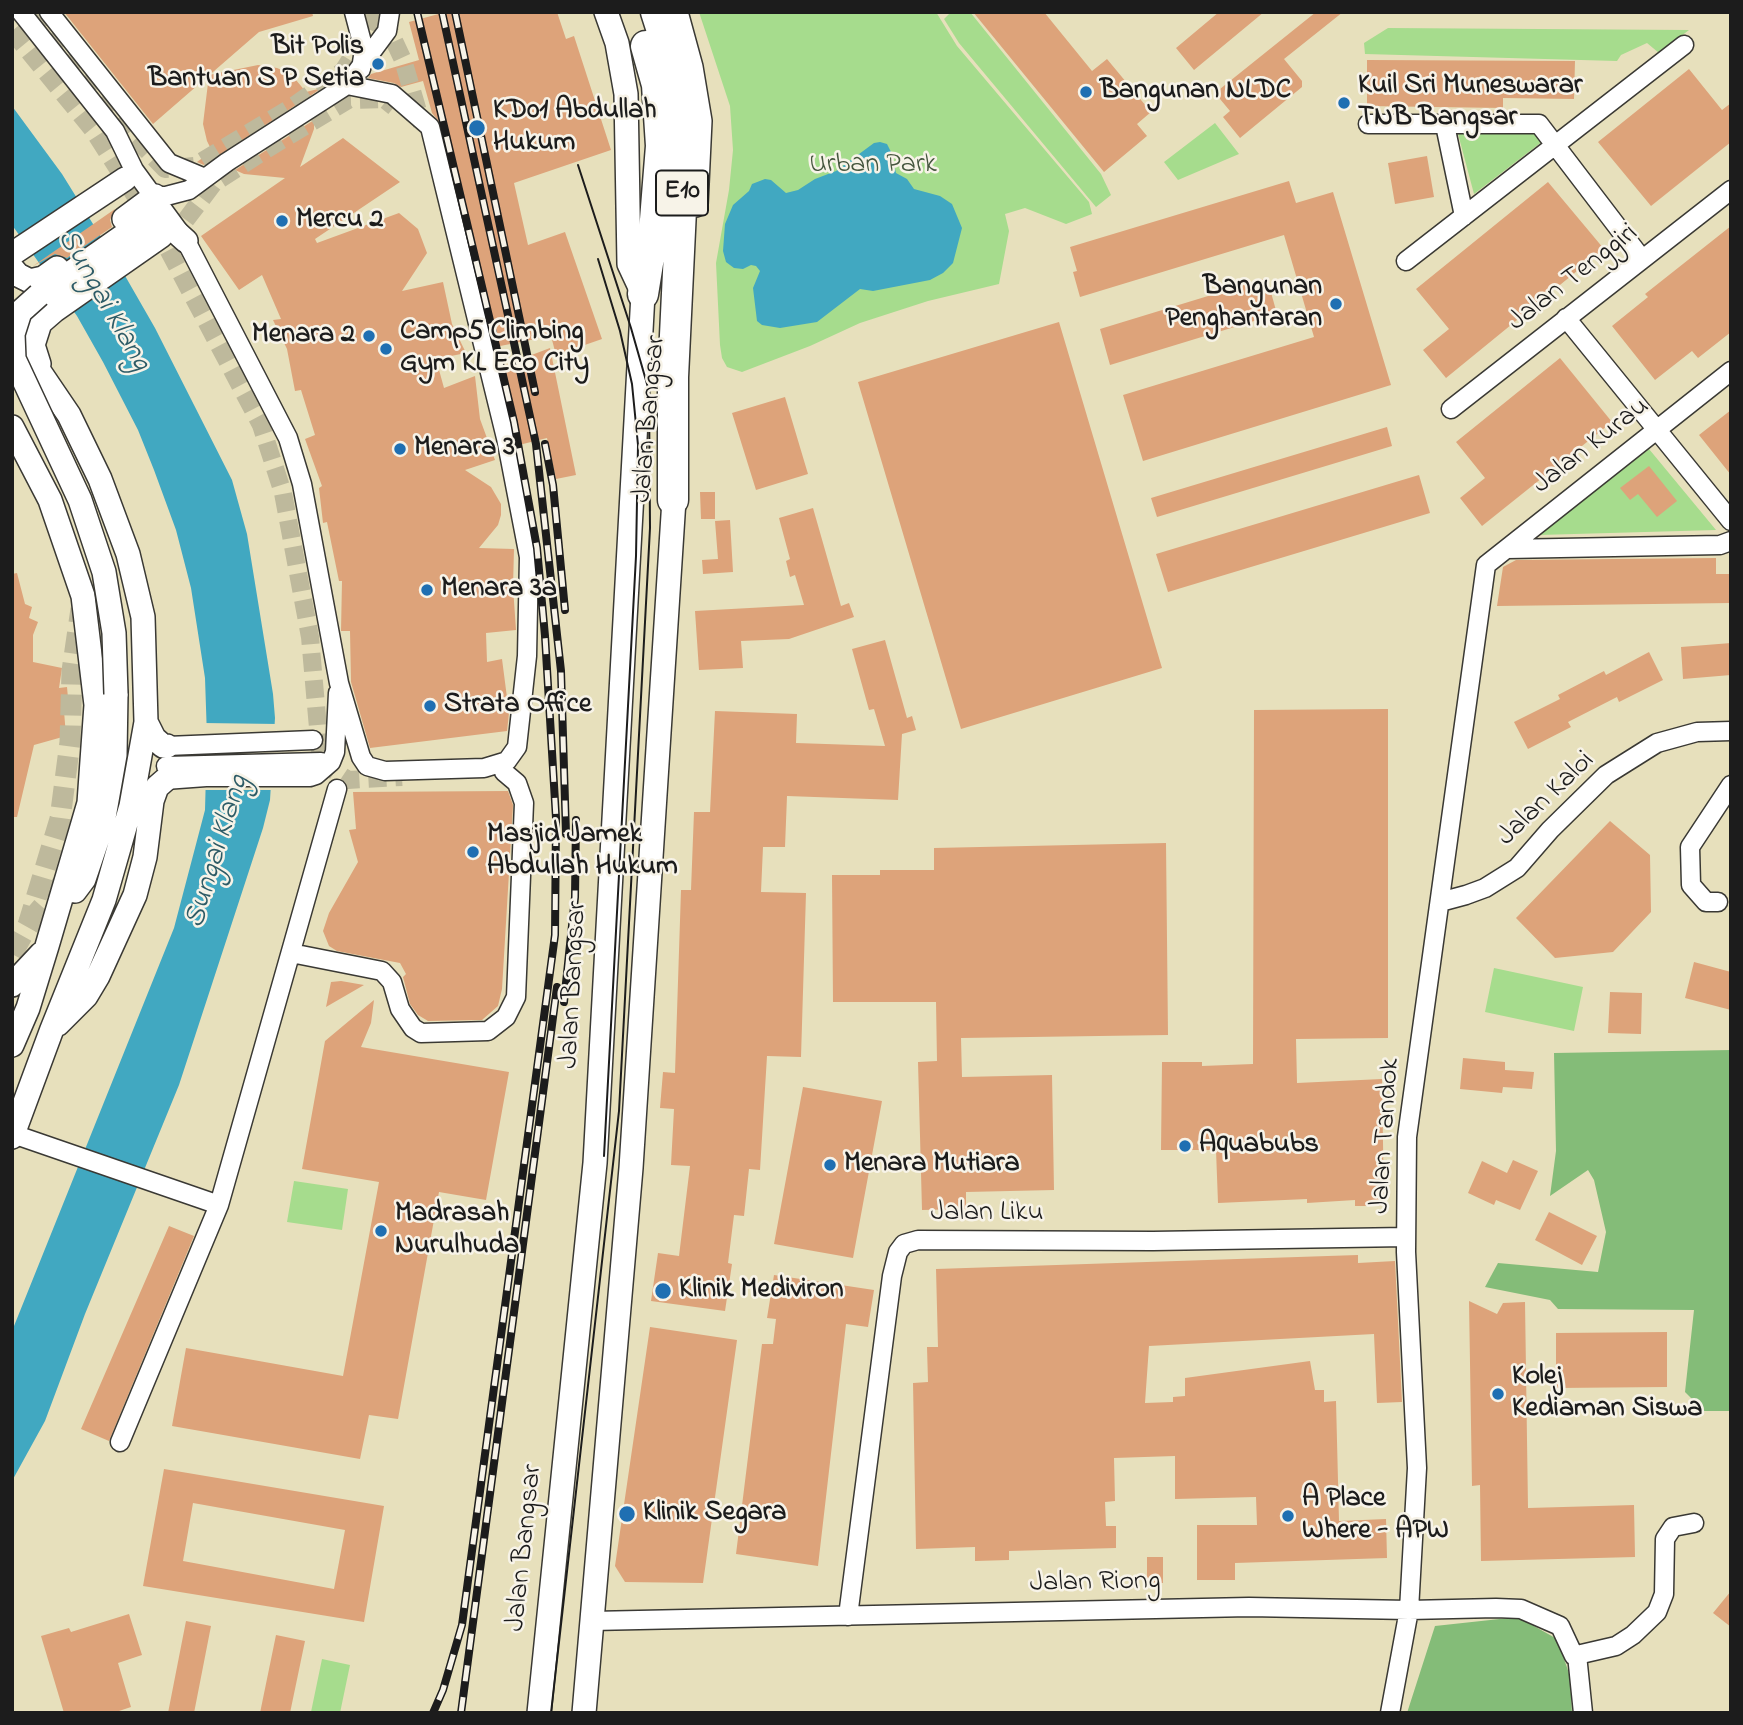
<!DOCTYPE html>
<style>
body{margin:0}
#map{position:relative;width:1743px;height:1725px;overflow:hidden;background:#e7e0bc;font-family:"Indie Flower",sans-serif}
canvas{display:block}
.frame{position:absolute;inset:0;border:14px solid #1c1c1c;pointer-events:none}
</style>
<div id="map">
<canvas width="1743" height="1725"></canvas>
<div class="frame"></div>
</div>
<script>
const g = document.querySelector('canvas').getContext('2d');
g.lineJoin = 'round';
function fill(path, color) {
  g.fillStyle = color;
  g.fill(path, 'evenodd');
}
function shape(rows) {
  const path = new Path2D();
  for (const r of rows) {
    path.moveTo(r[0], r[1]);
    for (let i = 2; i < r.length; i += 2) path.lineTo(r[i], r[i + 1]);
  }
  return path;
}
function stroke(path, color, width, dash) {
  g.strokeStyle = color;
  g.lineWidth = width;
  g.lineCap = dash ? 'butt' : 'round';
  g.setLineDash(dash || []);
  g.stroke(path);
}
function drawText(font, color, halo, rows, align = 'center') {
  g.font = font + ' "Indie Flower",sans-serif';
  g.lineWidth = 5;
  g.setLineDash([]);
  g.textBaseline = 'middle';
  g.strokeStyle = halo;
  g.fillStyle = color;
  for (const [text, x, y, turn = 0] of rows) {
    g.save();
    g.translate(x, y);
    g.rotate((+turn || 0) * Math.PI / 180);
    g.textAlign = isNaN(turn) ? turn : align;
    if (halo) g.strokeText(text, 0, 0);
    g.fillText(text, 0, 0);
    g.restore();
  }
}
fill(shape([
 [699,12,936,12,957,46,1089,202,1092,214,1066,224,1025,208,1005,214,1009,231,999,284,928,301,860,323,810,346,742,372,727,367,722,358,720,345,716,263,729,190,733,150,730,106],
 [951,12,970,12,1101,174,1111,195,1096,207,959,43,944,19],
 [1388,28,1689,30,1659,53,1647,43,1621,55,1617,61,1365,54,1364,43],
 [1215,123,1239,154,1178,180,1164,162],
 [1457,130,1538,133,1543,141,1474,194],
 [1649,449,1716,530,1539,535],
 [1494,968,1583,987,1574,1031,1485,1012],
 [294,1181,348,1189,342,1230,287,1222],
 [322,1659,350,1665,340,1713,311,1712]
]), '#a6dc8d');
fill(shape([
 [1731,1050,1731,1411,1704,1411,1685,1392,1694,1310,1558,1309,1550,1300,1485,1287,1498,1263,1598,1272,1606,1232,1594,1180,1588,1170,1550,1196,1556,1151,1554,1053],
 [1518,1617,1557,1639,1570,1676,1572,1713,1407,1713,1435,1626]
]), '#84bc78');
fill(shape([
 [12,106,62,174,124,274,155,328,232,480,247,534,273,694,275,718,270,800,263,828,179,1085,85,1314,45,1421,12,1481,12,1331,174,928,205,810,207,737,205,678,191,588,176,530,154,470,138,430,103,362,77,316,12,225],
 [880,142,887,144,891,152,896,173,907,179,914,189,940,196,952,204,962,228,953,263,943,273,930,280,873,291,860,289,817,322,780,328,762,325,757,321,753,288,760,271,756,266,751,265,743,269,734,268,726,262,723,251,725,224,733,205,749,191,752,184,765,179,771,180,786,193,798,190,815,179,836,171,874,143]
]), '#41a8c1');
fill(shape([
 [203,723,278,724,274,790,202,790]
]), '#e7e0bc');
fill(shape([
 [64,12,312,12,313,16,259,32,153,124],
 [446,12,557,12,566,39,574,36,611,150,514,183,528,245,565,232,602,339,556,355,551,336,495,347,441,124,432,113,423,81,401,87,394,83,368,78,371,74,419,60,409,22],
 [973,12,1044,12,1092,71,1107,59,1151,112,1137,124,1147,136,1104,172],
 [1219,12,1264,12,1194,70,1176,48],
 [1316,12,1343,12,1284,59,1302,81,1302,87,1240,138,1223,117,1230,111,1215,93],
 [1367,60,1575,61,1574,99,1503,98,1503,108,1367,106],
 [258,65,277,68,291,74,306,92,322,88,204,165,197,162,212,151,207,141,203,124,209,75],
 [1689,69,1722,110,1731,103,1731,142,1651,206,1598,142],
 [314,120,314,129,300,167,343,138,400,182,315,239,317,243,399,213,418,229,427,253,402,291,443,282,452,324,466,353,436,359,444,388,475,376,480,419,495,460,465,470,491,487,501,504,501,515,498,525,479,548,514,549,513,587,516,630,486,633,487,662,502,659,509,713,507,731,370,748,351,682,350,631,341,631,342,581,339,581,327,522,323,523,319,488,322,486,305,439,315,435,301,390,295,391,287,349,273,320,281,319,262,275,239,290,201,236,285,178,244,174,235,170],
 [1427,156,1434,197,1395,204,1388,163],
 [1289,181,1296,203,1333,192,1391,385,1143,461,1123,395,1314,337,1284,235,1080,297,1073,272,1077,271,1070,247],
 [1548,182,1604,249,1446,378,1423,350,1449,329,1416,289],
 [115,209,110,220,112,227,67,258,55,254,33,266],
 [1731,226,1731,332,1698,358,1692,351,1655,380,1612,326,1648,297,1645,294],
 [1267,278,1277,314,1110,365,1100,329],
 [1059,322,1162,668,961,729,858,382],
 [550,348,576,475,556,479,547,438,519,445,500,367],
 [1560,358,1612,422,1482,526,1460,498,1485,478,1456,442],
 [785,397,808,474,756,490,732,413],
 [1731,410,1731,475,1699,435],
 [1387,427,1392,446,1157,517,1151,498],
 [1649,466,1677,501,1657,517,1638,494,1630,500,1620,488],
 [1419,475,1430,513,1168,592,1156,554],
 [700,492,715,492,715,519,701,519],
 [813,508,841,606,849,603,854,617,789,639,741,641,743,668,699,670,695,611,804,605,795,575,790,577,786,561,790,559,779,518],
 [730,520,733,572,703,574,702,560,718,559,715,521],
 [1716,558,1716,574,1731,574,1731,603,1497,606,1503,567,1516,560],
 [17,573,25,604,32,607,29,618,38,622,33,635,33,662,62,668,59,688,67,687,69,709,64,711,66,736,34,745,17,817,12,817,12,574],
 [885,640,907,718,912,716,916,730,902,734,898,800,787,796,785,847,763,847,761,892,806,893,801,1057,767,1056,760,1170,749,1169,744,1216,734,1215,728,1263,732,1264,725,1311,651,1301,658,1253,679,1256,690,1166,671,1165,674,1109,660,1108,663,1072,675,1073,681,890,691,890,694,812,710,812,715,711,797,714,796,743,885,746,874,709,869,710,852,649],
 [1731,643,1731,675,1683,679,1681,647],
 [1649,652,1663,680,1619,702,1617,697,1568,722,1571,727,1528,749,1514,722,1560,699,1558,695,1604,671,1606,675],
 [1388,709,1388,1038,1296,1039,1297,1083,1382,1079,1384,1206,1355,1206,1355,1200,1307,1203,1307,1199,1218,1203,1216,1150,1161,1150,1162,1062,1202,1062,1202,1066,1253,1064,1254,710],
 [508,791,513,805,510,856,502,989,498,1006,482,1020,428,1021,418,1015,410,1004,403,977,406,974,400,963,337,951,329,946,323,931,329,913,358,862,349,830,356,829,353,792],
 [1610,821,1650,855,1651,912,1613,952,1555,958,1516,918],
 [1166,843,1168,1035,961,1038,962,1077,1052,1075,1054,1190,966,1192,966,1209,922,1210,918,1062,937,1061,936,1002,833,1002,832,875,880,875,880,870,934,870,934,848],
 [1694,962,1731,972,1731,1010,1685,998],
 [341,981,364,985,326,1007,331,982],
 [1610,992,1642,993,1641,1034,1608,1033],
 [374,1000,371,1023,361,1047,509,1072,486,1200,439,1192,398,1419,369,1415,360,1459,172,1426,186,1348,343,1376,379,1182,302,1169,325,1041],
 [1463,1058,1505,1062,1505,1070,1534,1072,1532,1089,1503,1087,1502,1093,1460,1089],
 [803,1087,882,1101,853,1258,774,1244],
 [1513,1160,1538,1171,1520,1210,1496,1200,1494,1205,1468,1193,1482,1161,1507,1173],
 [1549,1212,1597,1236,1582,1265,1535,1240],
 [169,1226,194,1236,109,1441,81,1429],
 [1358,1255,1358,1263,1395,1261,1402,1402,1377,1403,1374,1334,1149,1346,1145,1403,1173,1402,1173,1397,1185,1396,1185,1378,1310,1361,1315,1390,1324,1390,1324,1402,1336,1401,1339,1521,1386,1519,1387,1558,1235,1563,1235,1580,1197,1580,1197,1525,1257,1525,1256,1497,1175,1499,1175,1456,1114,1458,1115,1501,1105,1502,1106,1526,1116,1526,1116,1548,1009,1551,1009,1560,975,1561,975,1547,916,1549,913,1383,928,1382,927,1347,938,1347,936,1269],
 [774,1275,874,1290,868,1327,846,1324,818,1566,736,1554,762,1344,773,1344,776,1319,767,1318],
 [1469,1301,1497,1314,1503,1303,1525,1302,1528,1508,1634,1505,1635,1557,1481,1561,1480,1485,1472,1486],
 [650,1327,737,1340,703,1583,625,1582,615,1566],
 [1667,1332,1667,1387,1556,1388,1556,1333],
 [164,1469,384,1506,364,1622,143,1586],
 [193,1503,345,1530,334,1589,183,1561],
 [1147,1557,1163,1557,1163,1583,1147,1583],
 [1731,1591,1731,1627,1713,1613],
 [129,1614,142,1655,118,1663,131,1707,113,1713,64,1713,41,1636,69,1628,71,1632],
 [186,1621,211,1626,194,1713,168,1713],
 [276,1635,305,1641,290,1713,260,1713]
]), '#dda37a');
stroke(shape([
 [35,12,134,137,165,169,194,166,292,107,343,71,360,44,375,12],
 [383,17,403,60,422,125],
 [12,31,93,130,161,236,261,425,283,493,310,637,321,762,348,780,402,777],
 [177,243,175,234,214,183,267,149,348,100,384,99,394,107]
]), '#beb99c', 18, [18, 9]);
stroke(shape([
 [12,954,28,925,60,819,70,742,72,671,81,609]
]), '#beb99c', 21, [21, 10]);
stroke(shape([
 [28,925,67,880]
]), '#beb99c', 23, [23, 11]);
const minor = shape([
 [21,12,115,131,134,170,186,241,288,438,302,484,339,683,361,757,367,766,385,771,484,768,507,761,517,747,527,656,529,557,506,438,430,127,392,94,347,85],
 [49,12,169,163,205,178],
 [354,12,364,50,361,69],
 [1368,124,1539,124,1642,259],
 [1445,125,1464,216],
 [155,196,166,196,189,190,227,162,347,85,387,31,390,12],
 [1406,261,1684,45],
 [1566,318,1731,521],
 [1451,409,1731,190],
 [1507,549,1720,545,1731,541],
 [167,746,313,740],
 [166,766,321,762],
 [165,780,206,777,310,777,316,775,331,762,335,752,338,693],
 [1440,902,1466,895,1485,888,1517,868,1550,830,1606,775,1657,743,1697,732,1731,731],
 [1718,902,1706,902,1691,885,1690,847,1731,785],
 [291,953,382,971,392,982,400,1009,413,1028,421,1033,488,1031,506,1017,516,997,524,803,517,783,504,772],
 [13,1134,219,1205],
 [120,1442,219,1205,337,789],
 [848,1616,892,1276,898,1252,904,1244,918,1240,1153,1241,1406,1237],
 [592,1621,1249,1607,1409,1610,1496,1608,1521,1609,1560,1626,1574,1656,1577,1655],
 [1577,1655,1616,1646,1633,1635,1657,1612,1664,1594,1665,1539,1673,1527,1694,1523],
 [1577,1655,1583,1713],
 [1390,1713,1409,1610,1417,1468,1406,1252,1407,1137,1486,565,1731,371]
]);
const secondary = shape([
 [676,12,691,67,700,121,696,205],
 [124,219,155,196],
 [12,254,125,179],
 [12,268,18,275,30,281,43,278,57,268],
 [39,295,149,218,166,223,186,241],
 [12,331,69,415,100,479,128,554,143,617,146,722,131,806,104,900,52,1029,12,1137],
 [39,364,33,345,40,323,55,310,161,236],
 [12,427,50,500,83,596,96,705,89,803,47,946,28,1008,12,1045],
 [146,722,154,738,163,746,167,746],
 [75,891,84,879,103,823,115,755,116,694],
 [12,985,41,954],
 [58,1024,86,996,98,976,135,895,145,857,152,801,157,787,165,780],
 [539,1713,595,1163,643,294,629,264,626,94,617,43,606,12],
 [584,1713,631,1168,675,484]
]);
const motorway = shape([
 [656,12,679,84,684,147,673,377,673,500],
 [643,294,655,220,661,146,657,85,646,46]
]);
stroke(minor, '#3a3934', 21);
stroke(secondary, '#3a3934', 26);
stroke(motorway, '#3a3934', 33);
stroke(minor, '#fff', 18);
stroke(secondary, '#fff', 23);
stroke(motorway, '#fff', 30);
stroke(shape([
 [598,259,620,331,632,384,638,445,636,556,604,1156],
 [551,1713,619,1111,650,528,649,391,631,328,578,165]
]), '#1c1c1c', 2);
const rail = shape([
 [417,12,514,422,537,548,545,636,556,818,555,935,462,1625,443,1690,433,1713],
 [442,12,536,444,561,671,566,834],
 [455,12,535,392],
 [545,444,553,485,565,610],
 [564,1002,575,897,576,820],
 [461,1713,557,987]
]);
stroke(rail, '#1c1c1c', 8);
stroke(rail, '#f7f3e8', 5, [16]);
const secondaryBridge = shape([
 [39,295,20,312,13,334,14,359,80,500,104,572,114,633,116,694]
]);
stroke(secondaryBridge, '#3a3934', 26, []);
stroke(secondaryBridge, '#fff', 23);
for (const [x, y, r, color] of [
 [378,64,7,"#1f6fb2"],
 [1086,92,7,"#1f6fb2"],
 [1344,103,7,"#1f6fb2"],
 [477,128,9,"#1f6fb2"],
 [282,221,7,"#1f6fb2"],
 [1336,304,7,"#1f6fb2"],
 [369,336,7,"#1f6fb2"],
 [386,349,7,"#1f6fb2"],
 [400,449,7,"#1f6fb2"],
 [427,590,7,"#1f6fb2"],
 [430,706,7,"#1f6fb2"],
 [473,852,7,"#1f6fb2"],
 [1185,1146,7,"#1f6fb2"],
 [830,1165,7,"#1f6fb2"],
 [381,1231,7,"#1f6fb2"],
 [663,1291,9,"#1f6fb2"],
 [1498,1394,7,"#1f6fb2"],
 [627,1514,9,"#1f6fb2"],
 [1288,1516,7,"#1f6fb2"]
]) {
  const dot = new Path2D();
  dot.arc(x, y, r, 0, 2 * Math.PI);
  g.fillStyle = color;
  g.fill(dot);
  stroke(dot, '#f7f3e8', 2.5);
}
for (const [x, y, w] of [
 [682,193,52]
]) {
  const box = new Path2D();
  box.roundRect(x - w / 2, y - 22.5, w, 45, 5);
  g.fillStyle = '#f7f3e8';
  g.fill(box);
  stroke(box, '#1c1c1c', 2);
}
drawText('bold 26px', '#1c1c1c', null, [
 ["E10",682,193]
]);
drawText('bold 28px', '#1c1c1c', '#f7f3e8', [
 ["Bit Polis",364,48,"right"],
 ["Bantuan S P Setia",364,80,"right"],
 ["Kuil Sri Muneswarar",1358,87],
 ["TNB Bangsar",1358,119],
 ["Bangunan NLDC",1100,92],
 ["KD01 Abdullah",493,112],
 ["Hukum",493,144],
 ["Mercu 2",296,221],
 ["Bangunan",1322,288,"right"],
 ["Penghantaran",1322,320,"right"],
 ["Camp5 Climbing",400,333],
 ["Gym KL Eco City",400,365],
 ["Menara 2",355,336,"right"],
 ["Menara 3",414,449],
 ["Menara 3a",441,590],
 ["Strata Office",444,706],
 ["Masjid Jamek",487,836],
 ["Abdullah Hukum",487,868],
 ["Aquabubs",1199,1146],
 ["Menara Mutiara",844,1165],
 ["Madrasah",395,1215],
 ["Nurulhuda",395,1247],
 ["Klinik Mediviron",679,1291],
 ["Kolej",1512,1378],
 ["Kediaman Siswa",1512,1410],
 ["A Place",1302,1500],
 ["Where - APW",1302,1532],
 ["Klinik Segara",643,1514]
], 'left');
drawText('28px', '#45563e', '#f7f3e8', [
 ["Urban Park",873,166]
]);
drawText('28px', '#1c1c1c', '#f7f3e8', [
 ["Jalan Tenggiri",1574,279,-38],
 ["Jalan Bangsar",651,419,-85],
 ["Jalan Kurau",1592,447,-38],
 ["Jalan Kaloi",1547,800,-44],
 ["Jalan Bangsar",575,985,-87],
 ["Jalan Tandok",1387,1136,-86],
 ["Jalan Liku",987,1214],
 ["Jalan Bangsar",526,1548,-84],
 ["Jalan Riong",1095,1584,-1]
]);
drawText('italic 30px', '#2d5b66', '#f7f3e8', [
 ["Sungai Klang",102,301,60],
 ["Sungai Klang",219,852,-73]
]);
</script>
